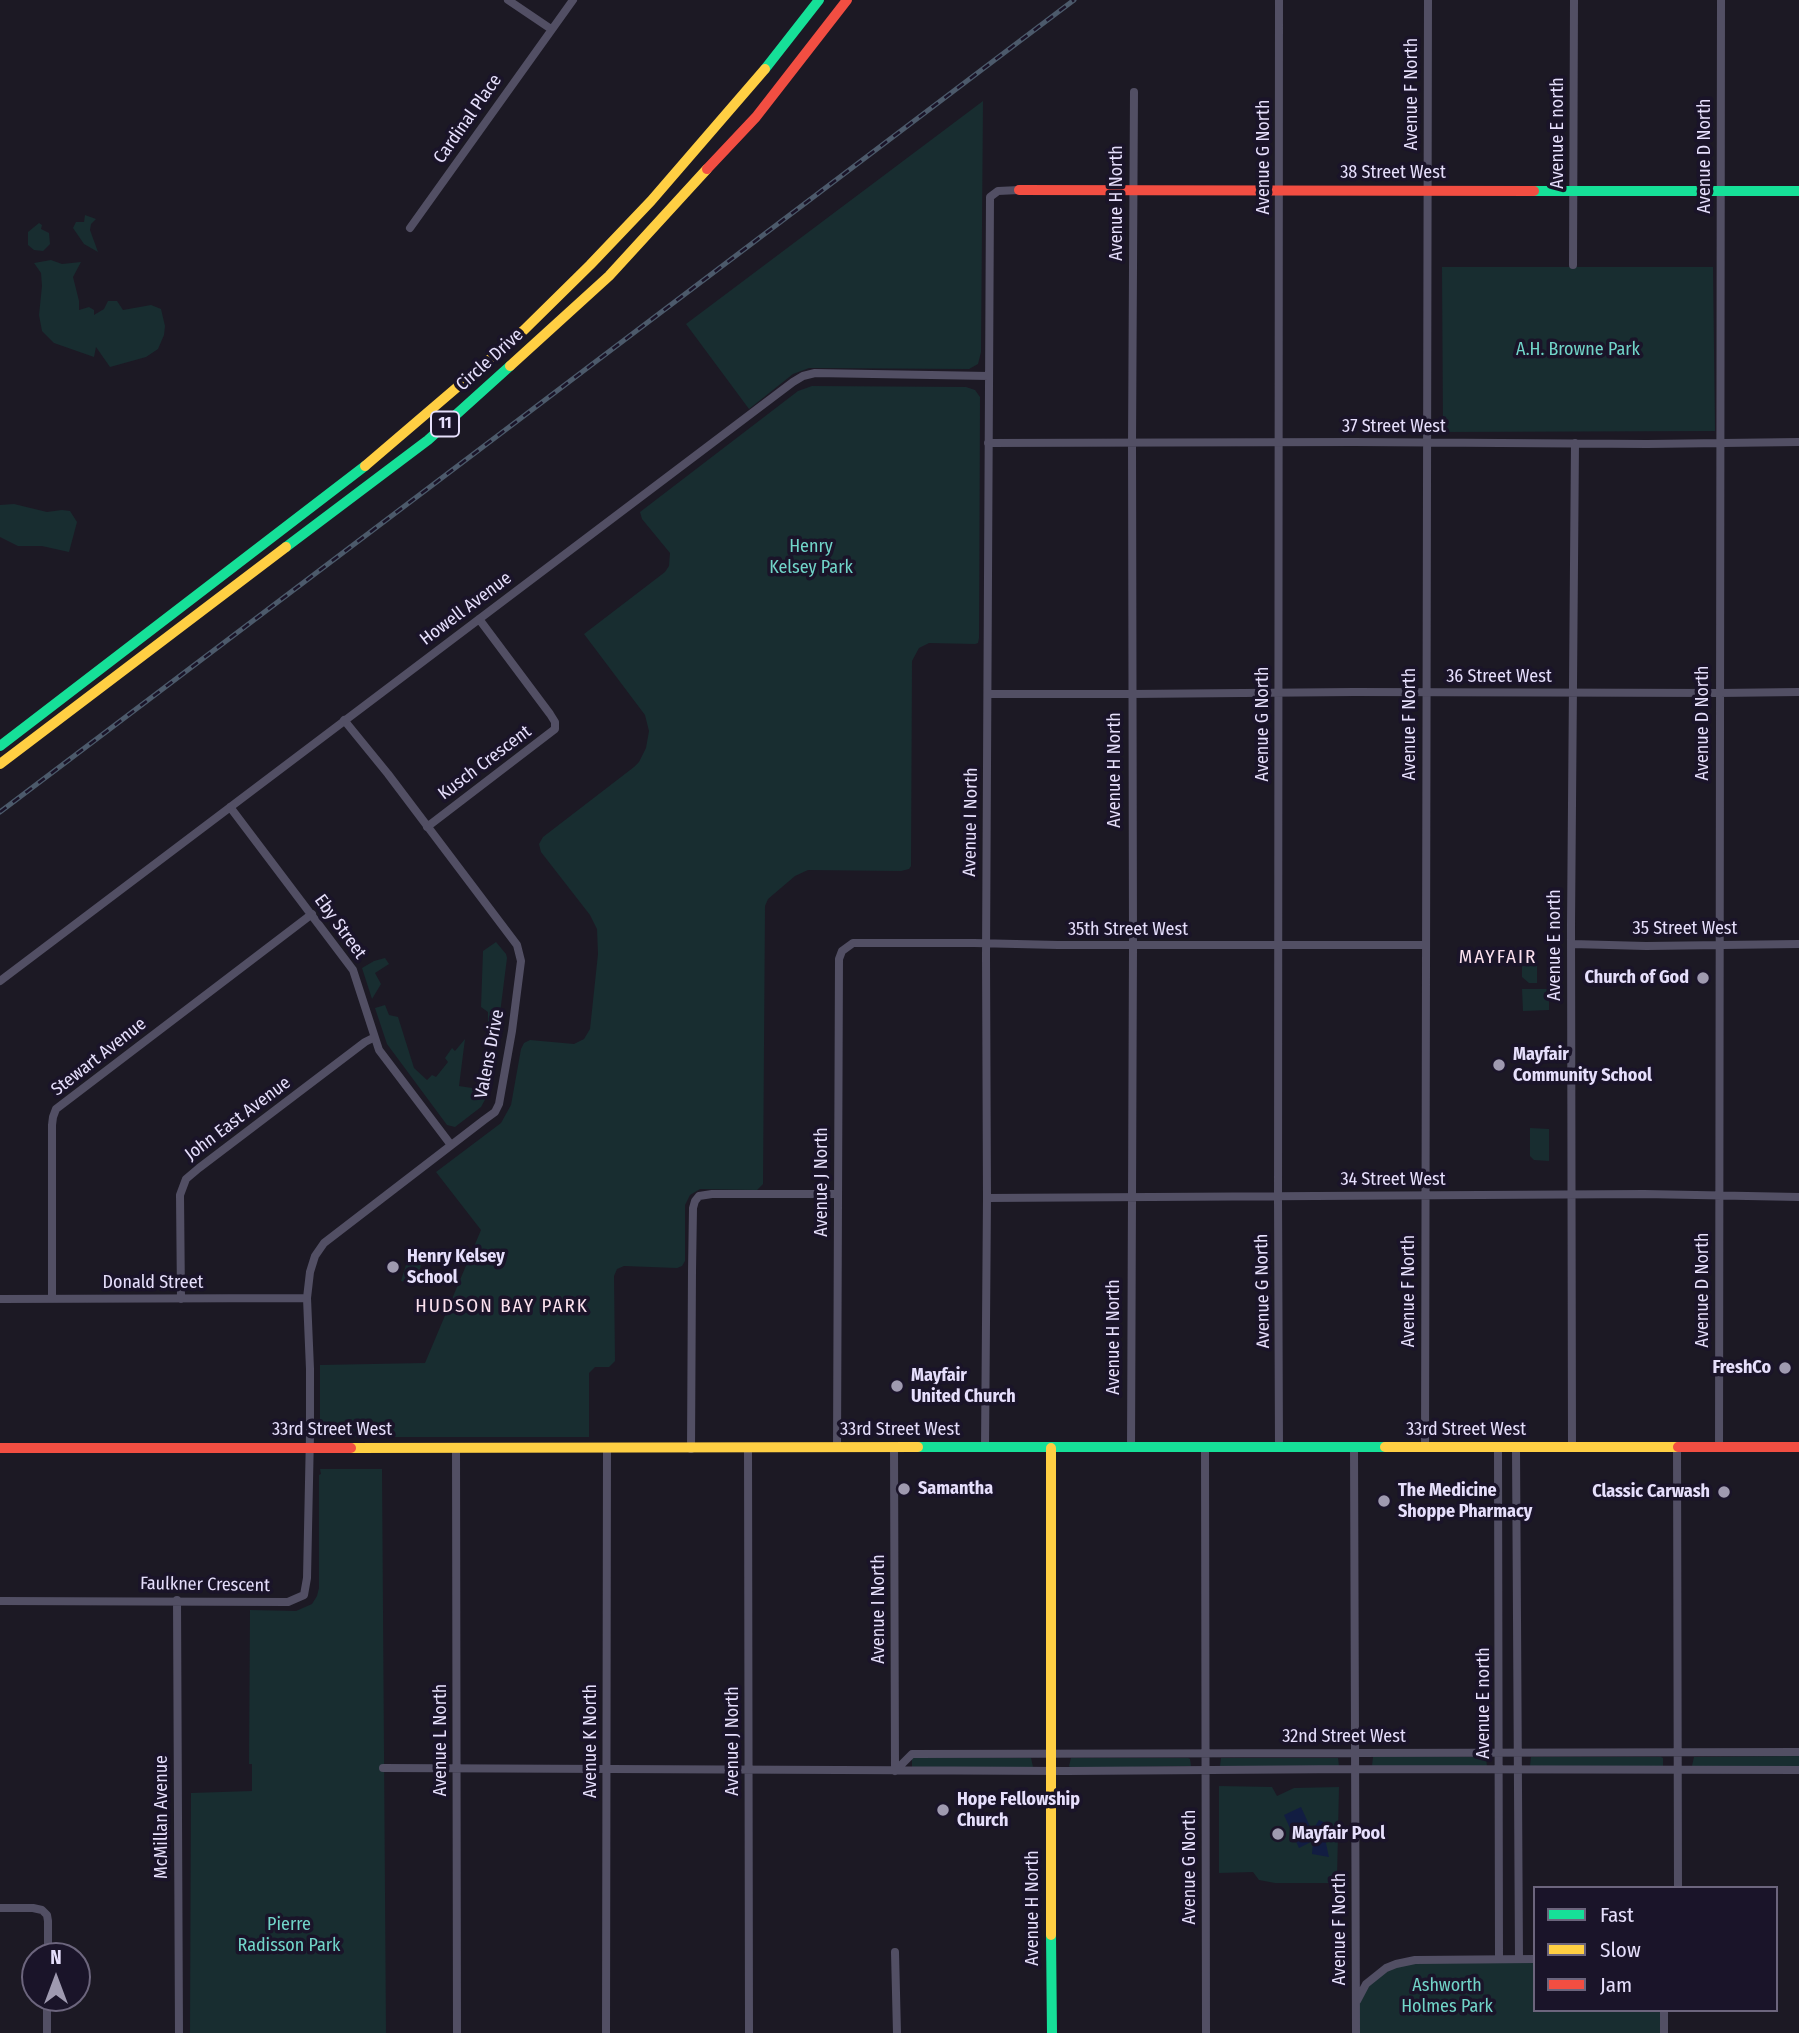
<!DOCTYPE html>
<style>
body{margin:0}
#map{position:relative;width:1799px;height:2033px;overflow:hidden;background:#1c1924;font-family:"Fira Sans Condensed",sans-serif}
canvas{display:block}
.legend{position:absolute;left:1533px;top:1886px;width:245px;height:126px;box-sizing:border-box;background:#1a1429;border:2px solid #6c657d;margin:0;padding:9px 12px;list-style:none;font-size:21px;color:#e6dffc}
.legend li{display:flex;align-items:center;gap:14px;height:35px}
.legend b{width:35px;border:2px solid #6c657d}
.north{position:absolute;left:21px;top:1942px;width:70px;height:70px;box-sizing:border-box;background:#1a1429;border:2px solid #6c657d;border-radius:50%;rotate:0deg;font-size:19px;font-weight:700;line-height:28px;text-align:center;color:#e6dffc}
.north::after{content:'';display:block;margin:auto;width:24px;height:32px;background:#9f9ab0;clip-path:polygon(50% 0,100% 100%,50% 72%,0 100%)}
</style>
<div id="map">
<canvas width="1799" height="2033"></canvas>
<ul class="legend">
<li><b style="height:9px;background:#16e098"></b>Fast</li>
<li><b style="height:9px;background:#ffcf43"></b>Slow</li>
<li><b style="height:9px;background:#f24e42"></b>Jam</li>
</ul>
<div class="north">N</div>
</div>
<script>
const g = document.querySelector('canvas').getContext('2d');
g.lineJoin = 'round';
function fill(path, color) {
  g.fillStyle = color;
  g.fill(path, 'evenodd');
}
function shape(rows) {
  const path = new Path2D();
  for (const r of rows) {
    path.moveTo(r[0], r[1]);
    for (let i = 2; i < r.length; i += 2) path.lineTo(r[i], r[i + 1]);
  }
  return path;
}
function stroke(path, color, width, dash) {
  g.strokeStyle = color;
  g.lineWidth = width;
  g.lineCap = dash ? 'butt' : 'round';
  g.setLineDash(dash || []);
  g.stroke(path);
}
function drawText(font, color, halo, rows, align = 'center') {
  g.font = font + ' "Fira Sans Condensed",sans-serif';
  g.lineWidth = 7;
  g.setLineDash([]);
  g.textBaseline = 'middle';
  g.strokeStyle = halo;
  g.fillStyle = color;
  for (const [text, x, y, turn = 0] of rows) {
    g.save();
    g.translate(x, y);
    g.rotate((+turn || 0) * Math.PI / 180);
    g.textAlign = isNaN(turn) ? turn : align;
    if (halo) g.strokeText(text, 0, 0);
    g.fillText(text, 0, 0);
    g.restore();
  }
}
fill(shape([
 [983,101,981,352,978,364,969,369,809,368,793,374,749,409,686,324],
 [85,215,96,219,91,224,90,230,98,252,84,244,73,228,76,222,84,222],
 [39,223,42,225,41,229,49,233,50,244,43,251,34,250,28,245,28,232],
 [51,260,62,264,81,262,73,277,79,301,79,310,89,307,94,310,94,315,104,309,108,301,117,301,123,310,151,305,161,309,165,326,164,335,158,349,146,357,110,367,96,347,94,357,54,343,42,331,39,315,42,286,41,273,34,263],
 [1442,267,1713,267,1715,431,1443,432],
 [812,386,966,387,975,390,980,397,979,638,978,643,975,644,929,643,919,648,912,661,911,866,909,869,901,871,808,870,795,876,768,899,765,906,763,1184,757,1190,700,1189,690,1195,685,1205,685,1261,682,1266,677,1268,624,1266,617,1269,614,1276,615,1361,609,1367,595,1367,589,1373,589,1437,325,1437,323,1435,320,1427,320,1365,425,1363,481,1230,436,1172,501,1123,511,1105,521,1049,524,1043,530,1040,574,1044,584,1039,590,1029,598,954,597,929,590,915,541,852,539,844,543,837,634,767,639,762,646,748,649,731,645,715,584,634,665,572,669,566,670,553,642,519,640,512,798,391],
 [14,504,47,512,62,510,70,511,77,522,69,552,42,546,18,546,0,537,0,505],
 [496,942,506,954,507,958,498,1029,488,1021,488,1012,481,1007,483,951],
 [385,958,389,964,375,973,381,984,372,999,362,968,374,961],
 [1537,959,1537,983,1529,983,1522,977,1522,960],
 [1549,989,1549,1010,1523,1011,1522,989],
 [385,1005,389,1015,398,1017,414,1068,427,1080,432,1075,436,1077,448,1062,445,1058,452,1048,455,1051,465,1039,459,1086,485,1090,488,1072,480,1071,480,1068,482,1066,492,1069,487,1096,481,1107,455,1127,447,1125,387,1044,375,1008],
 [1530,1128,1549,1129,1549,1161,1534,1160,1530,1156],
 [410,1252,424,1256,415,1285,401,1281],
 [320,1469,382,1469,386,2033,190,2033,191,1793,252,1791,252,1764,249,1764,250,1610,296,1611,312,1604,317,1596,319,1588,319,1475,321,1474],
 [1799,1756,1799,1766,1692,1766,1694,1757],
 [1373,1757,1486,1757,1487,1767,1372,1766],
 [1531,1757,1661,1757,1663,1758,1663,1766,1530,1766],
 [1031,1758,1033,1767,1031,1768,912,1767,912,1758],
 [1071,1758,1188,1758,1190,1759,1191,1766,1071,1768,1069,1766],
 [1221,1758,1338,1758,1339,1766,1220,1766],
 [1219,1786,1272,1787,1277,1796,1294,1788,1339,1787,1337,1878,1329,1883,1275,1883,1259,1880,1253,1872,1219,1873],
 [1535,1959,1535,2010,1664,2010,1664,2033,1356,2033,1356,2003,1362,1990,1396,1964]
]), '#182d30');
fill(shape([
 [1301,1807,1312,1831,1319,1820,1328,1824,1329,1826,1325,1839,1329,1857,1312,1854,1313,1841,1299,1848,1284,1815]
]), '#121d42');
stroke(shape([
 [508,0,551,29],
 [410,228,573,0],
 [1573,265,1574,0],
 [988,443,1354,442,1647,444,1799,442],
 [989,694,1132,694,1354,692,1719,693,1799,692],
 [230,807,353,970,379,1050,451,1145],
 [427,827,555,729,555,722,550,714,479,619],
 [1572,944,1646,946,1799,944],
 [0,981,793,382,803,376,815,373,989,376],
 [987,1198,1644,1194,1799,1197],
 [0,1299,307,1298],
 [52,1299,52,1125,53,1117,56,1109,312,914],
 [181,1299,180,1195,186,1179,199,1168,365,1042,373,1038],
 [1719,1446,1721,0],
 [456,1447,457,2033],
 [837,1447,839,959,842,951,853,943,974,943,1058,945,1426,945],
 [894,1447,895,1771],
 [1677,1447,1678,1888],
 [748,1448,749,2033],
 [985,1448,987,1198,986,955,990,197,998,191,1019,190],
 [1131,1448,1133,945,1132,443,1134,92],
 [1205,1448,1206,2033],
 [1279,1448,1278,1196,1279,0],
 [1354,1448,1356,2033],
 [1425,1448,1428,0],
 [1498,1448,1499,1959],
 [1516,1448,1519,1959],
 [1572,1448,1571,924,1575,443],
 [691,1449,692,1271,693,1208,695,1201,699,1196,712,1194,838,1194],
 [177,1600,179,2033],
 [0,1601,288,1602,304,1595,307,1578,310,1434,310,1369,307,1298,310,1272,315,1256,324,1243,484,1120,495,1112,499,1104,512,1031,521,961,517,945,388,774,344,720],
 [383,1768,1067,1771,1355,1769,1799,1770],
 [895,1771,912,1754,1799,1752],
 [0,1908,33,1908,42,1910,47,1915,48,1921,48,1956],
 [895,1952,897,2033],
 [1357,2001,1366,1984,1386,1968,1396,1964,1415,1960,1535,1959],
 [1664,2010,1664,2033],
 [47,2033,47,1998],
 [606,2033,607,1449]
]), '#524f64', 8);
stroke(shape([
 [765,69,819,0],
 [1534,191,1799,191],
 [286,547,428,440,510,366],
 [0,746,365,466],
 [918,1447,1385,1447],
 [1051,1935,1052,2033]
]), '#16e098', 10);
stroke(shape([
 [510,366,609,276,707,169],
 [365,466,524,330,590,265,651,201,765,69],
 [0,764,286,547],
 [1385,1447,1678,1447],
 [351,1448,918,1447],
 [1051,1448,1051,1935]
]), '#ffcf43', 10);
stroke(shape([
 [707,169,756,117,847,0],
 [1019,190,1534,191],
 [1678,1447,1799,1447],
 [0,1448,351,1448]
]), '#f24e42', 10);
const rail = shape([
 [0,812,1074,0]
]);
stroke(rail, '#4c5a6b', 5);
stroke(rail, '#1a1429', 2.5, [8]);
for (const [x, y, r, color] of [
 [1703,978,7,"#9f9ab0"],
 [1499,1065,7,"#9f9ab0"],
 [393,1267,7,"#9f9ab0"],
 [1785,1368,7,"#9f9ab0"],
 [897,1386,7,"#9f9ab0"],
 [904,1489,7,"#9f9ab0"],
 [1724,1492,7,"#9f9ab0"],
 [1384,1501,7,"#9f9ab0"],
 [943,1810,7,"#9f9ab0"],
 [1278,1834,7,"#9f9ab0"]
]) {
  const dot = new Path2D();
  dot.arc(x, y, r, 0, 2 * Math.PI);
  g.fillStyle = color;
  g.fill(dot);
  stroke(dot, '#1a1429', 2.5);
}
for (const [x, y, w] of [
 [445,424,28]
]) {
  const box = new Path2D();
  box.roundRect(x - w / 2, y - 12.5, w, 25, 5);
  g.fillStyle = '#1a1429';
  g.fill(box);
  stroke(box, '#e6dffc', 2);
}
drawText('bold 16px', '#e6dffc', null, [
 ["11",445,424]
]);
drawText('18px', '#e6dffc', '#1a1429', [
 ["Avenue F North",1412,94,-90],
 ["Cardinal Place",468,119,-55],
 ["Avenue E north",1558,133,-90],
 ["Avenue D North",1705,156,-90],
 ["Avenue G North",1264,157,-90],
 ["38 Street West",1393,173],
 ["Avenue H North",1117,203,-90],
 ["Circle Drive",490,360,-42],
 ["37 Street West",1394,427],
 ["Howell Avenue",466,609,-37],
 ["36 Street West",1499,677],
 ["Avenue D North",1703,723,-90],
 ["Avenue G North",1263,724,-90],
 ["Avenue F North",1410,724,-90],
 ["Kusch Crescent",485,763,-37],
 ["Avenue H North",1115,770,-90],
 ["Avenue I North",971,822,-89],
 ["Eby Street",340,927,54],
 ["35 Street West",1685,929],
 ["35th Street West",1128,930],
 ["Avenue E north",1555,945,-90],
 ["Valens Drive",490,1054,-79],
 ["Stewart Avenue",99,1057,-38],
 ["John East Avenue",238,1119,-37],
 ["34 Street West",1393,1180],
 ["Avenue J North",822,1182,-90],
 ["Donald Street",153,1283],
 ["Avenue D North",1703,1290,-90],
 ["Avenue G North",1263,1291,-91],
 ["Avenue F North",1409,1291,-90],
 ["Avenue H North",1114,1337,-90],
 ["33rd Street West",332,1430],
 ["33rd Street West",900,1430],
 ["33rd Street West",1466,1430],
 ["Faulkner Crescent",205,1585,1],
 ["Avenue I North",879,1609,-90],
 ["Avenue E north",1484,1703,-90],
 ["32nd Street West",1344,1737],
 ["Avenue L North",441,1740,-90],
 ["Avenue K North",591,1741,-90],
 ["Avenue J North",733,1741,-90],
 ["McMillan Avenue",162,1817,-90],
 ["Avenue G North",1190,1867,-90],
 ["Avenue H North",1033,1908,-90],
 ["Avenue F North",1340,1929,-90]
]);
drawText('18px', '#71d5c9', '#1a1429', [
 ["A.H. Browne Park",1578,350],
 ["Henry",811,547],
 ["Kelsey Park",811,568],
 ["Pierre",289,1925],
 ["Radisson Park",289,1946],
 ["Ashworth",1447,1986],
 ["Holmes Park",1447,2007]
]);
drawText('bold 18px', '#e6dffc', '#1a1429', [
 ["Church of God",1689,978,"right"],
 ["Mayfair",1513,1055],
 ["Community School",1513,1076],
 ["Henry Kelsey",407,1257],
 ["School",407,1278],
 ["FreshCo",1771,1368,"right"],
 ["Mayfair",911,1376],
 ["United Church",911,1397],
 ["Samantha",918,1489],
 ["The Medicine",1398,1491],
 ["Shoppe Pharmacy",1398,1512],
 ["Classic Carwash",1710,1492,"right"],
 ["Hope Fellowship",957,1800],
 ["Church",957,1821],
 ["Mayfair Pool",1292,1834]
], 'left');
g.letterSpacing = '2px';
drawText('19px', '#fce1ee', '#1a1429', [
 ["MAYFAIR",1498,958],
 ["HUDSON BAY PARK",502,1307]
]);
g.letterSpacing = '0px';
</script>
